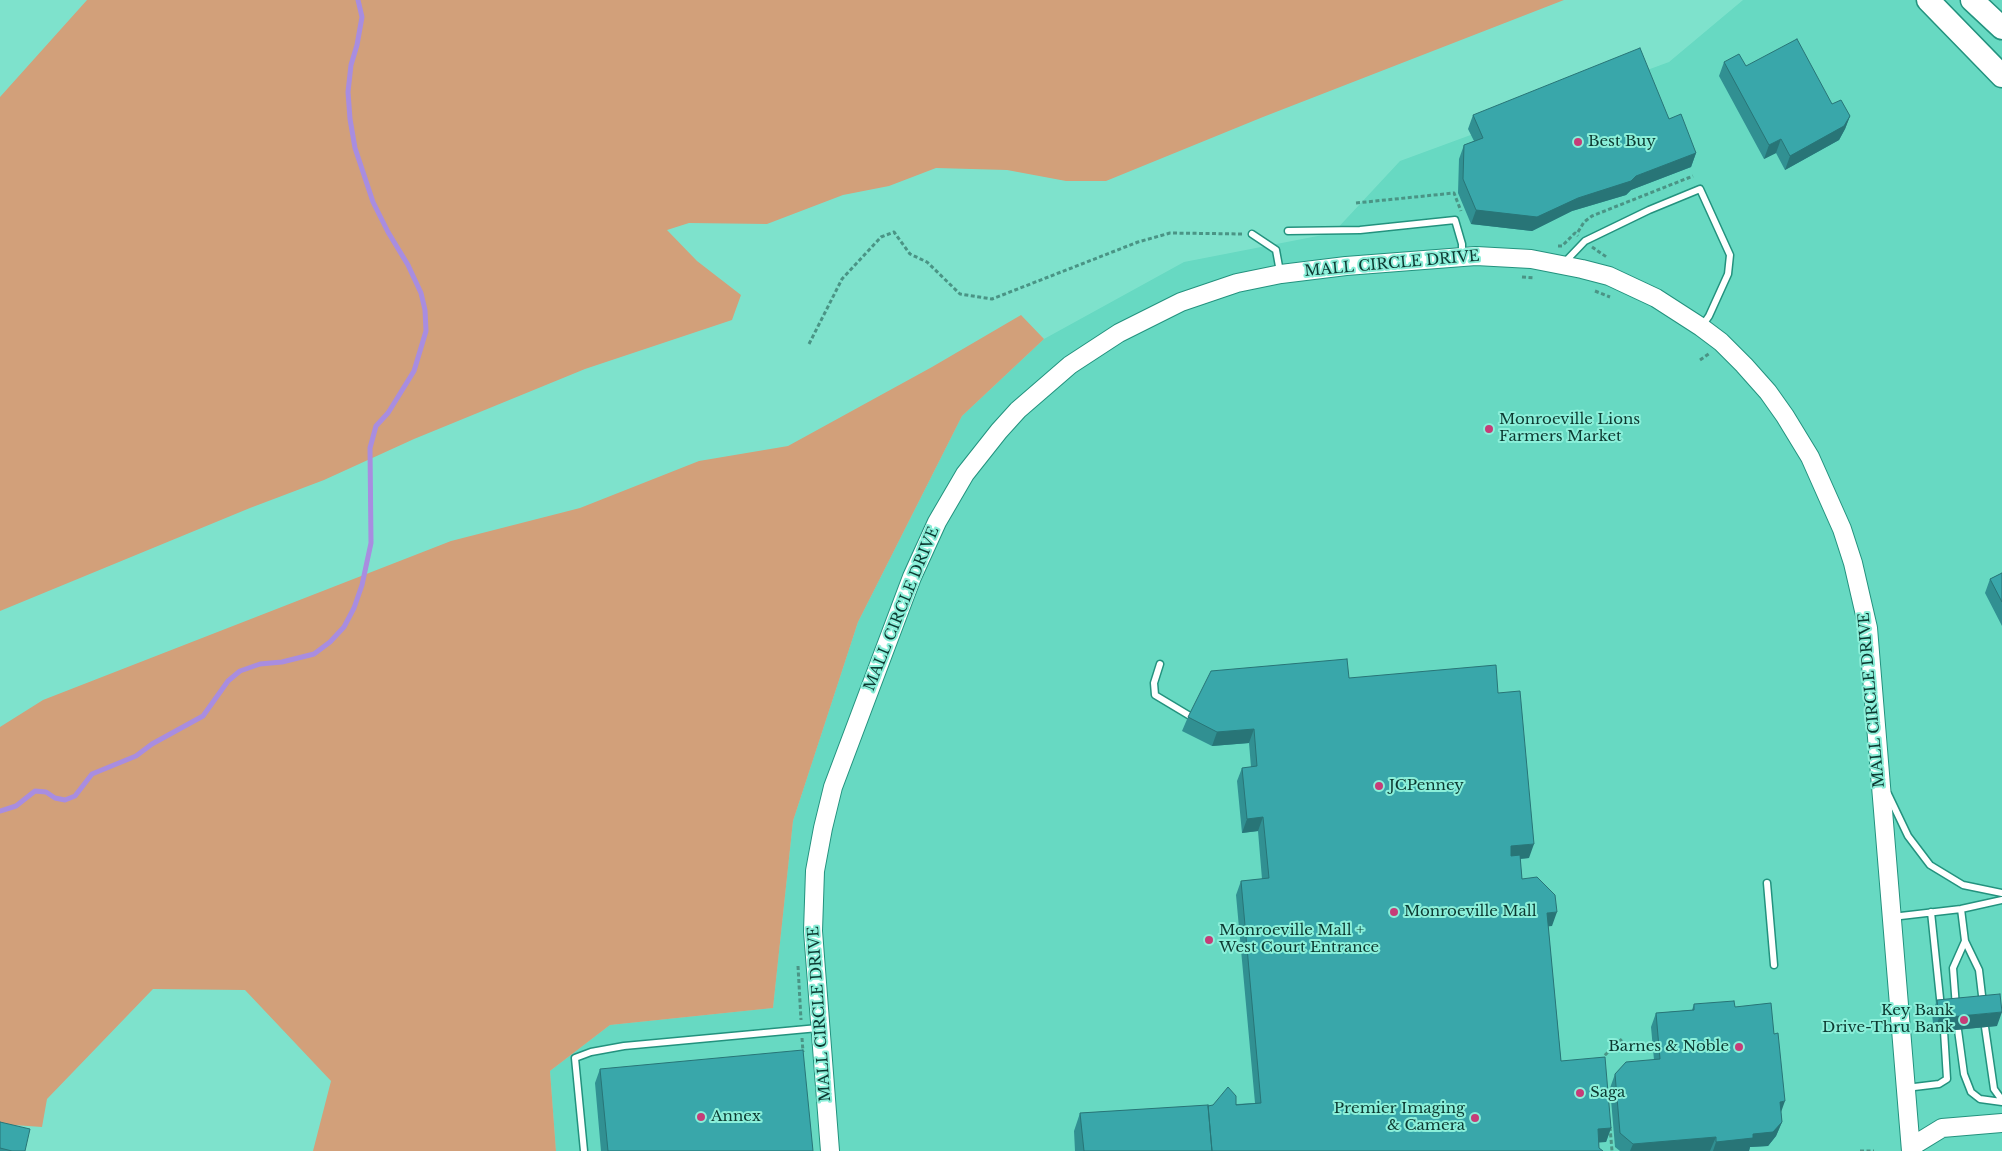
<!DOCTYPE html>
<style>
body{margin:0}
canvas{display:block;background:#7ee2cc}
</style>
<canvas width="2002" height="1151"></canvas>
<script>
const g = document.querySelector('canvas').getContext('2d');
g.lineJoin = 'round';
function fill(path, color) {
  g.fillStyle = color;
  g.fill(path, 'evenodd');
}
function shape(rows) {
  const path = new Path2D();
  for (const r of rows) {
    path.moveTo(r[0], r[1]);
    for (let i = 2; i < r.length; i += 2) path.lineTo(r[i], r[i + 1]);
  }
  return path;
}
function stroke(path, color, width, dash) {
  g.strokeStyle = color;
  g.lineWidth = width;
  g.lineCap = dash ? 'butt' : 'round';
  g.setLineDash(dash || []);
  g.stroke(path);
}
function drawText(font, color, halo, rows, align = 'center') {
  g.font = font + ' "Libre Baskerville",serif';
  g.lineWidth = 4;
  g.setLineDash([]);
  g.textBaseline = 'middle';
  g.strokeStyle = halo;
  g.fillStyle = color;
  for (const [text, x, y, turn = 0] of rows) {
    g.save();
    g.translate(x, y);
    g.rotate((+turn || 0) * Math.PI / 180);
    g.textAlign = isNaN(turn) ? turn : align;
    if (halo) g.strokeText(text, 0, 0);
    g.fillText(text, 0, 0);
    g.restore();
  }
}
fill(shape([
 [1743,0,2002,0,2002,1151,556,1151,550,1071,610,1025,773,1008,793,821,858,622,962,416,1044,339,1184,262,1333,233,1400,161,1669,62]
]), '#67d9c2');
fill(shape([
 [87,0,1564,0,1263,117,1106,181,1066,181,1007,170,936,168,889,186,843,195,767,224,689,223,667,230,697,261,741,295,732,320,585,369,414,439,324,480,250,508,0,611,0,97],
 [1021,315,1044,339,962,416,858,622,793,821,773,1008,610,1025,550,1071,556,1151,313,1151,331,1081,245,990,153,989,47,1099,42,1127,0,1124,0,727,43,700,451,541,580,508,699,461,788,446,932,367]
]), '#d2a07a');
stroke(shape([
 [0,811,16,806,35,791,46,792,55,798,65,800,75,796,92,774,136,756,152,744,203,716,228,681,240,671,260,664,282,662,314,654,330,642,344,627,354,608,362,585,371,543,370,448,376,426,388,413,414,371,426,331,425,310,421,293,408,265,388,232,373,202,355,148,350,119,348,92,351,65,357,45,362,17,358,0]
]), '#a88de0', 5);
const lane = shape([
 [1288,231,1360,230,1455,220,1462,244,1462,256],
 [1252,234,1276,250,1280,272],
 [1563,264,1585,241,1649,210,1700,189,1730,255,1728,274,1709,316,1702,326],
 [1160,664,1154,683,1155,695,1190,716],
 [1888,794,1908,836,1930,865,1963,885,2002,893],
 [1767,883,1774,965],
 [1961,909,1965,941,1979,970,1983,1004],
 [1931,912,1941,1008],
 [1892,917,1961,909,2002,900],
 [1956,1007,1953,968,1965,941],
 [1985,1027,1994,1089,2002,1100],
 [1958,1030,1964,1074,1971,1092,1980,1099,2002,1102],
 [1906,1088,1939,1084,1947,1079,1944,1031],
 [584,1151,575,1058,591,1052,624,1046,818,1028]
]);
const secondary = shape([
 [1911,1147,1942,1128,2002,1123],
 [830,1151,813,931,815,871,823,828,833,787,912,577,937,522,965,474,999,431,1018,410,1070,365,1119,333,1181,302,1237,283,1281,274,1346,266,1476,256,1531,259,1582,269,1609,276,1656,298,1701,327,1721,342,1744,365,1768,392,1785,416,1810,457,1842,529,1853,563,1868,628,1911,1151]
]);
const highway = shape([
 [1928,0,2002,76],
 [1972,0,2002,28]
]);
stroke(lane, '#23927e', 9);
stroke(secondary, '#23927e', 20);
stroke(highway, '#23927e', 25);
stroke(shape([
 [1356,203,1454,193,1461,211],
 [1578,232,1584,222,1592,216,1693,176],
 [1558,246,1562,246,1575,233,1578,236],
 [1592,247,1608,258],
 [1522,277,1535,278],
 [1595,291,1610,297],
 [809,344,842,279,881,237,894,232,910,254,927,262,960,294,992,299,1138,242,1170,233,1244,234],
 [1700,360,1710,353],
 [798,966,801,1020],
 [802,1038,803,1052],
 [1603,1061,1603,1057,1623,1038],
 [1610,1127,1612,1151],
 [1860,1151,1874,1151]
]), '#4a9485', 3, [4, 2.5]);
stroke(lane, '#fff', 6);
stroke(secondary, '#fff', 18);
stroke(highway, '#fff', 22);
fill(shape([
 [1724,62,1832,104,1850,116,1845,129,1839,140,1785,170,1776,153,1764,159,1719,76],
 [1473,115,1669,119,1696,153,1691,167,1631,190,1626,195,1572,211,1532,231,1471,224,1458,193,1459,159,1464,145,1474,141,1468,129],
 [2002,573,2002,626,1985,593,1990,579],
 [1349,678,1498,693,1529,858,1520,859,1522,879,1552,926,1548,926,1561,1061,1611,1128,1606,1142,1599,1142,1599,1148,1603,1151,1075,1151,1074,1131,1080,1113,1255,1103,1236,895,1241,881,1262,879,1258,831,1242,833,1237,781,1242,768,1251,767,1249,743,1212,746,1182,731,1188,717],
 [1937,1000,1997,1026,1934,1032,1932,1014],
 [1694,1004,1735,1007,1781,1112,1782,1122,1776,1136,1768,1146,1750,1147,1749,1151,1620,1151,1615,1147,1610,1088,1615,1074,1654,1060,1651,1027,1656,1013,1692,1010],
 [600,1069,813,1151,601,1151,595,1083],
 [0,1122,25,1151,0,1151]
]), '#319092');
fill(shape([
 [1850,116,1845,129,1839,140,1785,170,1790,156],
 [1781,139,1776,153,1764,159,1769,145],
 [1696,153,1691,167,1631,190,1626,195,1572,211,1532,231,1471,224,1476,210,1578,198,1636,176],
 [1254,729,1249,743,1212,746,1217,732],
 [1263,817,1258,831,1242,833,1247,819],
 [1534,844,1529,858,1506,860,1511,846],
 [1557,912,1552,926,1542,927,1547,913],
 [2002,1012,1997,1026,1934,1032,1939,1018],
 [1785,1101,1780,1115,1780,1102],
 [1782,1122,1776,1136,1768,1146,1750,1147,1749,1151,1713,1151,1716,1142,1753,1134],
 [1611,1128,1606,1142,1593,1143,1598,1129],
 [1716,1137,1710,1151,1630,1151,1633,1144]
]), '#287577');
const building = shape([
 [1797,39,1832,104,1841,100,1850,116,1844,126,1790,156,1781,139,1769,145,1724,62,1739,54,1746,66,1797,39],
 [1640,48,1669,119,1681,114,1696,153,1636,176,1631,181,1578,198,1537,217,1476,210,1463,179,1464,145,1483,138,1473,115,1640,48],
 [2002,573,2002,602,1990,579,2002,573],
 [1347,659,1349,678,1496,665,1498,693,1520,691,1534,844,1511,846,1511,856,1520,855,1522,879,1537,877,1555,895,1557,912,1547,913,1561,1061,1605,1057,1611,1128,1598,1129,1599,1148,1603,1151,1212,1151,1208,1106,1213,1105,1228,1087,1236,1096,1236,1105,1261,1103,1241,881,1269,878,1263,817,1247,819,1242,768,1257,766,1254,729,1217,732,1188,717,1211,671,1347,659],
 [2000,994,2002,1012,1939,1018,1937,1000,2000,994],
 [1734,1001,1735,1007,1771,1003,1774,1034,1778,1033,1785,1101,1780,1102,1782,1122,1773,1132,1753,1134,1753,1138,1716,1142,1716,1137,1633,1144,1620,1133,1615,1074,1626,1062,1660,1059,1656,1013,1694,1010,1694,1004,1734,1001],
 [803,1050,813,1151,608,1151,600,1069,803,1050],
 [1208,1105,1212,1151,1084,1151,1080,1113,1208,1105],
 [0,1122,30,1129,25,1151,12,1151,0,1148,0,1122]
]);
fill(building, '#39a7aa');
stroke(building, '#287577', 1);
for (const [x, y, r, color] of [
 [1578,142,5,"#c63d78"],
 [1489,429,5,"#c63d78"],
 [1379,786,5,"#c63d78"],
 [1394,912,5,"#c63d78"],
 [1209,940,5,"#c63d78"],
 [1964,1020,5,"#c63d78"],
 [1739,1047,5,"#c63d78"],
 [1580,1093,5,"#c63d78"],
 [701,1117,5,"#c63d78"],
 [1475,1118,5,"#c63d78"]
]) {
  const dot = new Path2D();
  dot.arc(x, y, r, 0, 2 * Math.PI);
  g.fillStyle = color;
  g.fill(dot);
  stroke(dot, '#8befd9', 2);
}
drawText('15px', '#0c3931', '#8befd9', [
 ["Best Buy",1588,142],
 ["Monroeville Lions",1499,420],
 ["Farmers Market",1499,437],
 ["JCPenney",1389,786],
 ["Monroeville Mall",1404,912],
 ["Monroeville Mall +",1219,931],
 ["West Court Entrance",1219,948],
 ["Key Bank",1954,1011,"right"],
 ["Drive-Thru Bank",1954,1028,"right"],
 ["Barnes & Noble",1729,1047,"right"],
 ["Saga",1590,1093],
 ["Premier Imaging",1465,1109,"right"],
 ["& Camera",1465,1126,"right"],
 ["Annex",711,1117]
], 'left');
drawText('15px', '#0c3931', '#8befd9', [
 ["MALL CIRCLE DRIVE",1392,264,-5],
 ["MALL CIRCLE DRIVE",902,609,-68],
 ["MALL CIRCLE DRIVE",1872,700,-95],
 ["MALL CIRCLE DRIVE",820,1014,-94]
]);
</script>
